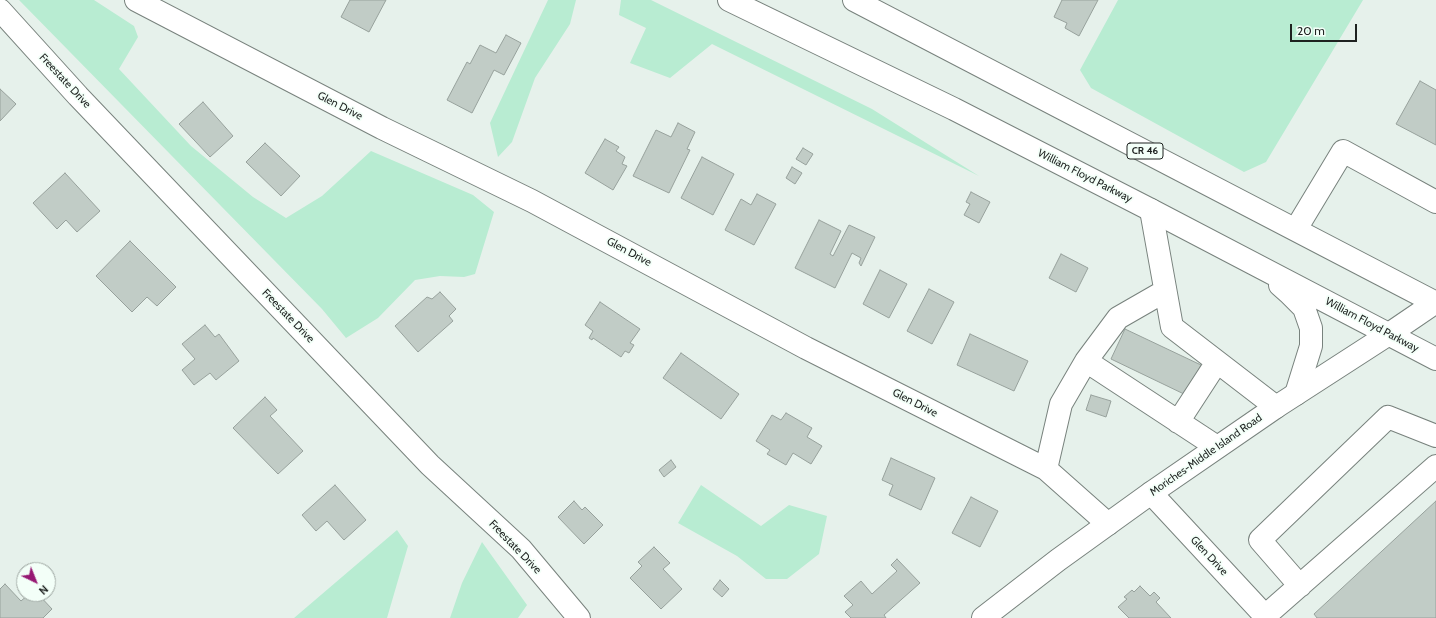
<!DOCTYPE html>
<style>
body{margin:0}
#map{position:relative;width:1436px;height:618px;overflow:hidden;background:#e6f1eb;font-family:Cabin,sans-serif}
canvas{display:block}
.north{position:absolute;left:16px;top:562px;width:40px;height:40px;box-sizing:border-box;background:#f3fff8;border:1px solid #9ea7a2;border-radius:50%;rotate:137deg;font-size:11px;font-weight:700;line-height:16px;text-align:center;color:#1e2220}
.north::after{content:'';display:block;margin:auto;width:14px;height:18px;background:#961973;clip-path:polygon(50% 0,100% 100%,50% 72%,0 100%)}
.scale{position:absolute;left:1290px;top:24px;width:67px;height:18px;box-sizing:border-box;border:2px solid #1e2220;border-top:0;padding-left:5px;font-size:12px;line-height:14px;white-space:nowrap;color:#1e2220;-webkit-text-stroke:3px #f3fff8;paint-order:stroke}
</style>
<div id="map">
<canvas width="1436" height="618"></canvas>
<div class="north">N</div>
<div class="scale">20 m</div>
</div>
<script>
const g = document.querySelector('canvas').getContext('2d');
g.lineJoin = 'round';
function fill(path, color) {
  g.fillStyle = color;
  g.fill(path, 'evenodd');
}
function shape(rows) {
  const path = new Path2D();
  for (const r of rows) {
    path.moveTo(r[0], r[1]);
    for (let i = 2; i < r.length; i += 2) path.lineTo(r[i], r[i + 1]);
  }
  return path;
}
function stroke(path, color, width, dash) {
  g.strokeStyle = color;
  g.lineWidth = width;
  g.lineCap = dash ? 'butt' : 'round';
  g.setLineDash(dash || []);
  g.stroke(path);
}
function drawText(font, color, halo, rows, align = 'center') {
  g.font = font + ' Cabin,sans-serif';
  g.lineWidth = 3.5;
  g.setLineDash([]);
  g.textBaseline = 'middle';
  g.strokeStyle = halo;
  g.fillStyle = color;
  for (const [text, x, y, turn = 0] of rows) {
    g.save();
    g.translate(x, y);
    g.rotate((+turn || 0) * Math.PI / 180);
    g.textAlign = isNaN(turn) ? turn : align;
    if (halo) g.strokeText(text, 0, 0);
    g.fillText(text, 0, 0);
    g.restore();
  }
}
fill(shape([
 [19,0,94,0,134,26,138,37,119,69,191,146,253,197,286,218,322,196,371,151,473,195,494,212,475,274,464,277,440,276,415,280,378,318,346,338,322,309],
 [548,0,576,0,570,24,535,78,512,142,498,157,490,123],
 [621,0,651,0,872,109,979,176,712,44,670,78,630,63,646,28,619,15],
 [1118,0,1363,0,1266,162,1244,172,1091,88,1080,70],
 [701,485,761,526,789,505,827,516,819,554,787,579,766,579,737,556,678,523],
 [397,530,408,546,387,618,294,618],
 [482,542,527,605,518,618,450,618,462,583]
]), '#b8ecd2');
const building = shape([
 [350,0,386,0,369,32,341,17,350,0],
 [1062,0,1098,0,1079,36,1065,28,1067,23,1054,17,1062,0],
 [506,35,521,43,504,75,494,70,472,113,447,100,467,62,470,64,480,45,496,53,506,35],
 [1420,81,1436,90,1436,145,1396,124,1420,81],
 [0,89,16,104,0,121,0,89],
 [203,102,233,136,210,157,179,124,203,102],
 [678,123,695,132,687,149,690,150,669,193,633,176,656,130,671,137,678,123],
 [605,139,619,147,616,151,625,157,622,164,627,166,613,190,585,173,605,139],
 [265,143,300,176,281,196,246,162,265,143],
 [803,148,813,154,806,165,796,159,803,148],
 [702,157,734,174,713,215,681,198,702,157],
 [792,167,802,173,795,184,786,178,792,167],
 [65,173,100,211,77,232,66,220,57,229,33,203,65,173],
 [971,192,990,202,979,223,964,215,970,204,966,202,971,192],
 [757,194,776,204,754,245,725,230,741,199,751,205,757,194],
 [819,220,841,231,830,254,833,256,849,225,875,237,861,266,859,263,861,258,852,253,835,288,795,268,819,220],
 [130,241,176,287,157,306,147,297,132,312,96,276,130,241],
 [1061,254,1088,268,1076,292,1049,278,1061,254],
 [880,270,907,284,889,318,863,304,880,270],
 [929,289,954,302,932,344,907,331,929,289],
 [440,292,456,309,449,316,453,321,418,352,395,326,427,297,432,299,440,292],
 [600,302,640,329,630,343,634,345,629,353,625,351,621,357,593,338,592,340,589,338,593,331,585,325,600,302],
 [205,325,215,337,219,334,239,361,216,380,210,373,194,385,182,370,195,359,182,344,205,325],
 [1125,329,1201,365,1186,395,1111,359,1125,329],
 [970,334,1028,361,1014,391,957,365,970,334],
 [681,353,739,394,721,419,663,378,681,353],
 [1091,395,1111,401,1106,417,1086,410,1091,395],
 [265,397,277,410,270,416,303,451,278,474,233,428,265,397],
 [786,413,812,428,807,437,822,446,811,464,793,453,786,465,767,454,770,450,756,441,772,415,781,420,786,413],
 [891,458,935,478,921,510,889,495,893,485,882,480,891,458],
 [671,460,676,467,664,477,659,470,671,460],
 [335,485,366,520,344,540,327,521,316,531,302,515,335,485],
 [971,497,998,511,980,547,952,533,971,497],
 [574,501,582,510,585,507,603,525,584,544,558,517,574,501],
 [1436,501,1436,618,1317,618,1314,614,1436,501],
 [654,547,670,563,663,569,682,589,661,609,630,578,642,566,638,562,654,547],
 [897,559,920,583,884,615,886,618,851,618,845,612,853,605,844,596,861,581,872,594,897,571,891,565,897,559],
 [720,580,729,589,722,597,713,589,720,580],
 [5,584,21,601,29,594,38,594,52,609,43,618,0,618,0,589,5,584],
 [1140,586,1150,596,1154,592,1160,598,1156,602,1171,618,1129,618,1118,607,1127,599,1124,597,1132,590,1134,592,1140,586]
]);
fill(building, '#c1ccc6');
stroke(building, '#97a19c', 1);
const minor = shape([
 [136,0,382,128,532,201,806,348,1046,469,1108,524],
 [0,10,78,96,430,465,521,549,579,618],
 [1151,210,1172,327,1276,407],
 [1296,229,1343,151,1436,202],
 [1086,361,1217,447],
 [1178,422,1217,362],
 [1046,469,1061,404,1086,361,1118,318,1165,291],
 [1151,493,1267,618],
 [1300,586,1260,540,1388,417,1436,436],
 [1265,616,1436,466]
]);
const major = shape([
 [983,618,1058,560,1151,493,1276,407,1389,334,1436,302]
]);
const highway = shape([
 [729,0,954,109,1151,210,1436,359],
 [854,0,1436,303],
 [1280,285,1289,293,1304,308,1311,328,1311,346,1296,394]
]);
stroke(minor, '#78827d', 24);
stroke(major, '#78827d', 24);
stroke(highway, '#78827d', 24);
stroke(minor, '#fff', 22);
stroke(major, '#fff', 22);
stroke(highway, '#fff', 22);
for (const [x, y, w] of [
 [1145,151,36]
]) {
  const box = new Path2D();
  box.roundRect(x - w / 2, y - 8, w, 16, 3);
  g.fillStyle = '#f3fff8';
  g.fill(box);
  stroke(box, '#1e2220', 1);
}
drawText('bold 10px', '#1e2220', null, [
 ["CR 46",1145,151]
]);
drawText('11px', '#1e2220', '#f3fff8', [
 ["Freestate Drive",65,81,47],
 ["Glen Drive",340,106,27],
 ["William Floyd Parkway",1085,176,27],
 ["Glen Drive",629,252,28],
 ["Freestate Drive",288,316,46],
 ["William Floyd Parkway",1372,325,28],
 ["Glen Drive",915,403,27],
 ["Moriches-Middle Island Road",1206,455,-35],
 ["Freestate Drive",515,547,46],
 ["Glen Drive",1209,556,47]
]);
</script>
